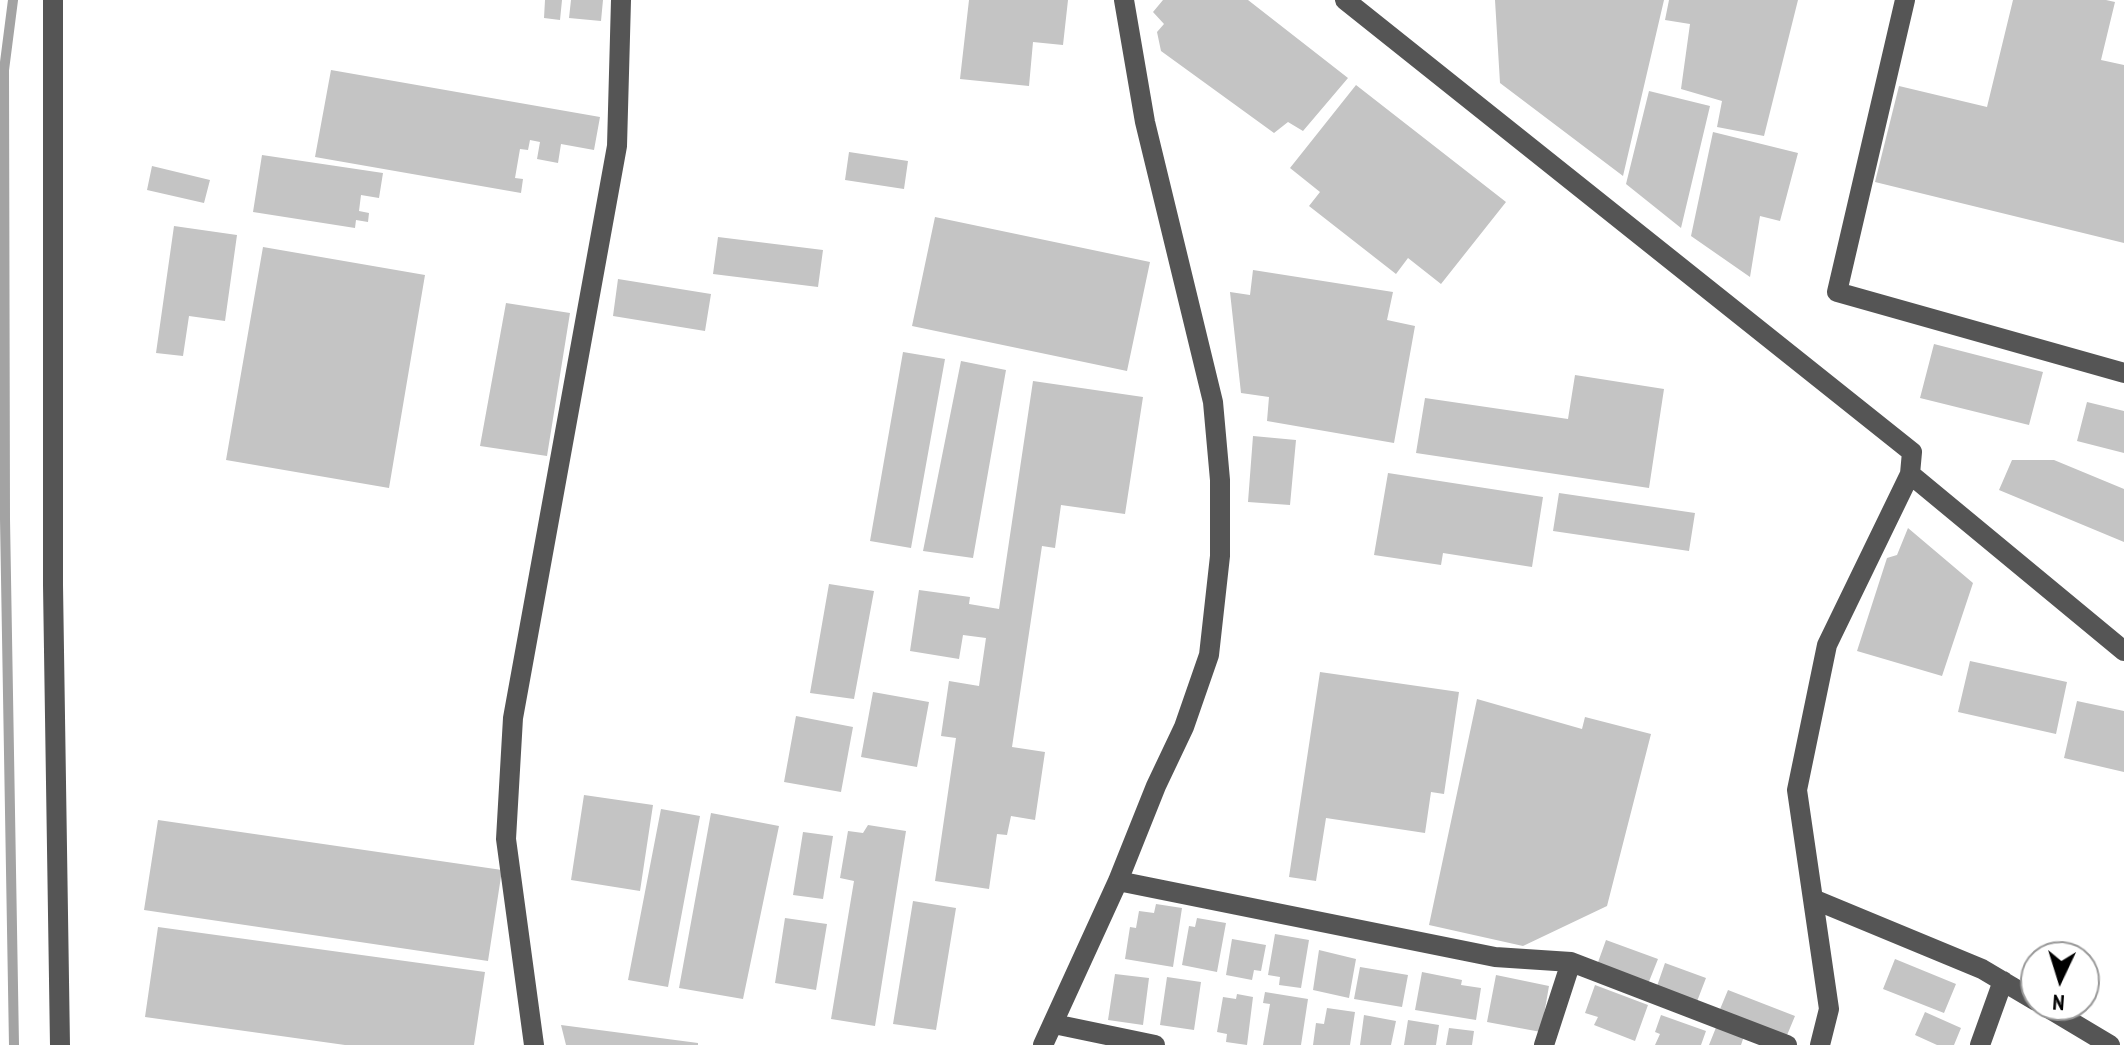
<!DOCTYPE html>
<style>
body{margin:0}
#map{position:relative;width:2124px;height:1045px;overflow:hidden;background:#fff;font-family:"PT Sans Narrow",sans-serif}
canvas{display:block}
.north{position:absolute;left:2020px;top:941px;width:80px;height:80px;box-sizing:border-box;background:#fff;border:2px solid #999;border-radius:50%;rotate:184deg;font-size:22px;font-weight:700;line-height:32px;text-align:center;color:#000}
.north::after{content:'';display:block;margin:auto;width:28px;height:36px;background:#000;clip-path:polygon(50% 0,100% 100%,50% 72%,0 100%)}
</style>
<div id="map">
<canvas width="2124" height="1045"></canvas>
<div class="north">N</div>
</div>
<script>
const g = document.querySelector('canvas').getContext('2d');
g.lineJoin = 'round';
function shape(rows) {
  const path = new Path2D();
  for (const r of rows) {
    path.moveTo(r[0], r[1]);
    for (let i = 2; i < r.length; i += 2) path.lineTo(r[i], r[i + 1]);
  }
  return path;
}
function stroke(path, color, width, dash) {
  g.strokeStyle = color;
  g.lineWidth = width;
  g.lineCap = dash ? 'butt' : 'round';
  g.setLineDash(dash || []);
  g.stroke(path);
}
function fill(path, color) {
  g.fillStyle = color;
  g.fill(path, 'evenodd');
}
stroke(shape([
 [13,0,4,70,5,519,14,1045]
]), '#a3a3a3', 10);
fill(shape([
 [545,0,562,0,560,20,544,18],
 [571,0,603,0,601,21,569,18],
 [969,0,1068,0,1063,45,1033,42,1029,86,960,79],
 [1163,0,1248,0,1348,78,1303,131,1288,122,1274,133,1161,51,1157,32,1164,24,1153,12],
 [1495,0,1664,0,1623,176,1500,83],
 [1669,0,1798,0,1764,136,1717,127,1722,101,1681,89,1690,24,1665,20],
 [2013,0,2106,0,2115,2,2101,60,2124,65,2124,243,1875,182,1899,86,1987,107],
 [331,70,600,117,594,150,561,144,558,163,537,159,540,142,530,140,528,150,520,149,515,178,523,179,521,193,315,157],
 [1356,85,1506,202,1441,284,1408,258,1396,274,1309,206,1320,192,1290,168],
 [1649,91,1710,106,1681,228,1626,184],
 [1713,132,1798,153,1780,221,1760,216,1750,277,1691,236],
 [849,152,908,161,904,189,845,180],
 [262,155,383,173,379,198,361,195,359,211,369,213,368,222,356,220,355,228,253,212],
 [152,166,210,180,204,203,147,190],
 [935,217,1150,262,1127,371,912,326],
 [174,226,237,235,225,321,189,316,183,356,156,353],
 [718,237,823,250,818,287,713,274],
 [263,247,425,275,389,488,226,460],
 [1253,270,1393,292,1387,320,1415,326,1394,443,1267,421,1269,397,1241,393,1230,292,1250,295],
 [618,279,711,294,705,331,613,316],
 [506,303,570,313,547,456,480,446],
 [1934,344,2043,372,2029,425,1920,398],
 [903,352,945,359,911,548,870,541],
 [961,361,1006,370,973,558,923,551],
 [1575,375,1664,389,1649,488,1416,453,1425,398,1568,419],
 [1033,381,1143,397,1125,514,1061,505,1055,548,1042,546,1012,747,1045,752,1035,820,1011,816,1007,835,997,834,989,889,935,881,956,738,941,736,949,681,979,686,986,638,963,635,959,659,910,651,919,590,970,597,969,604,999,609],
 [2087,402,2124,411,2124,453,2077,441],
 [1253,436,1296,440,1290,505,1248,502],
 [2012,460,2054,460,2124,489,2124,542,1999,490],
 [1388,473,1543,497,1532,567,1443,553,1441,565,1374,555],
 [1559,493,1695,513,1689,551,1553,531],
 [1908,528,1973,583,1942,676,1857,651,1887,558,1897,555],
 [829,584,874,591,854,699,810,693],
 [1970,661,2067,682,2056,734,1958,712],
 [1320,672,1459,692,1444,794,1431,792,1425,833,1326,818,1316,881,1289,877],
 [873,692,929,702,917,767,861,757],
 [1477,699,1582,729,1585,717,1651,734,1607,906,1523,946,1429,925],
 [2077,701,2124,711,2124,772,2064,758],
 [796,716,853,727,841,792,784,782],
 [584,795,653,805,640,891,571,880],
 [661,809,700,816,668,987,628,980],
 [711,813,779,826,743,999,679,988],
 [158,820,502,870,488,961,144,910],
 [868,825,906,831,875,1026,831,1019,854,881,840,878,848,831,863,833],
 [803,832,833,836,823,899,793,895],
 [913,901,956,908,936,1030,893,1024],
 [1156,904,1182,908,1173,967,1125,959,1130,927,1136,928,1139,911,1154,913],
 [785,918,827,924,816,990,775,983],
 [1197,918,1226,923,1217,972,1182,965,1189,926,1195,927],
 [158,927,485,972,474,1045,345,1045,145,1017],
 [1275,934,1309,940,1301,988,1279,985,1280,977,1268,975],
 [1232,939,1266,945,1261,971,1254,970,1252,980,1226,975],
 [1606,940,1658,959,1648,984,1597,965],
 [1319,950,1356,959,1349,998,1313,990],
 [1895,959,1956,984,1944,1013,1883,989],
 [1665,963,1706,978,1696,1004,1656,989],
 [1360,967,1408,975,1402,1007,1354,999],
 [1422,972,1462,980,1461,985,1481,988,1476,1020,1415,1010],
 [1115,974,1149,978,1143,1025,1108,1020],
 [1496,975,1549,986,1541,1032,1487,1022],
 [1167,977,1201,982,1194,1030,1160,1025],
 [1595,985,1648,1005,1635,1041,1594,1025,1598,1017,1585,1013],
 [1728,990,1795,1016,1785,1040,1718,1014],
 [1265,992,1308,999,1301,1045,1263,1045,1270,1004,1263,1003],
 [1237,994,1253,997,1247,1045,1226,1042,1227,1034,1217,1032,1223,997,1236,999],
 [1327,1008,1355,1012,1350,1045,1313,1045,1316,1023,1324,1024],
 [1925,1012,1961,1028,1954,1045,1937,1045,1915,1035],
 [1364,1015,1396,1021,1391,1045,1360,1045],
 [1661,1015,1706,1031,1701,1045,1655,1045,1660,1034,1655,1032],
 [1408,1020,1439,1025,1436,1045,1404,1045],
 [561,1025,698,1043,698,1045,566,1045],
 [1717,1025,1744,1036,1741,1045,1709,1045],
 [1449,1028,1474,1031,1472,1045,1446,1045]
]), '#c4c4c4');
stroke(shape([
 [53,0,53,585,60,1045],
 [1345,0,1912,452,1910,474,1827,645,1797,790,1829,1009,1820,1045],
 [1905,0,1837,292,2124,373],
 [1910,474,2124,651],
 [1118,881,1495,957,1571,962,1787,1045],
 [1813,899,1982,969,2036,1001],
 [2043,1005,2110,1045],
 [1054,1024,1155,1045],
 [534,1045,506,839,513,718,617,146,621,0],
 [1043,1045,1118,881,1156,786,1184,727,1209,655,1220,556,1220,480,1213,402,1145,122,1124,0],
 [1544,1045,1571,962],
 [1980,1045,2003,981]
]), '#555', 20);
</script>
